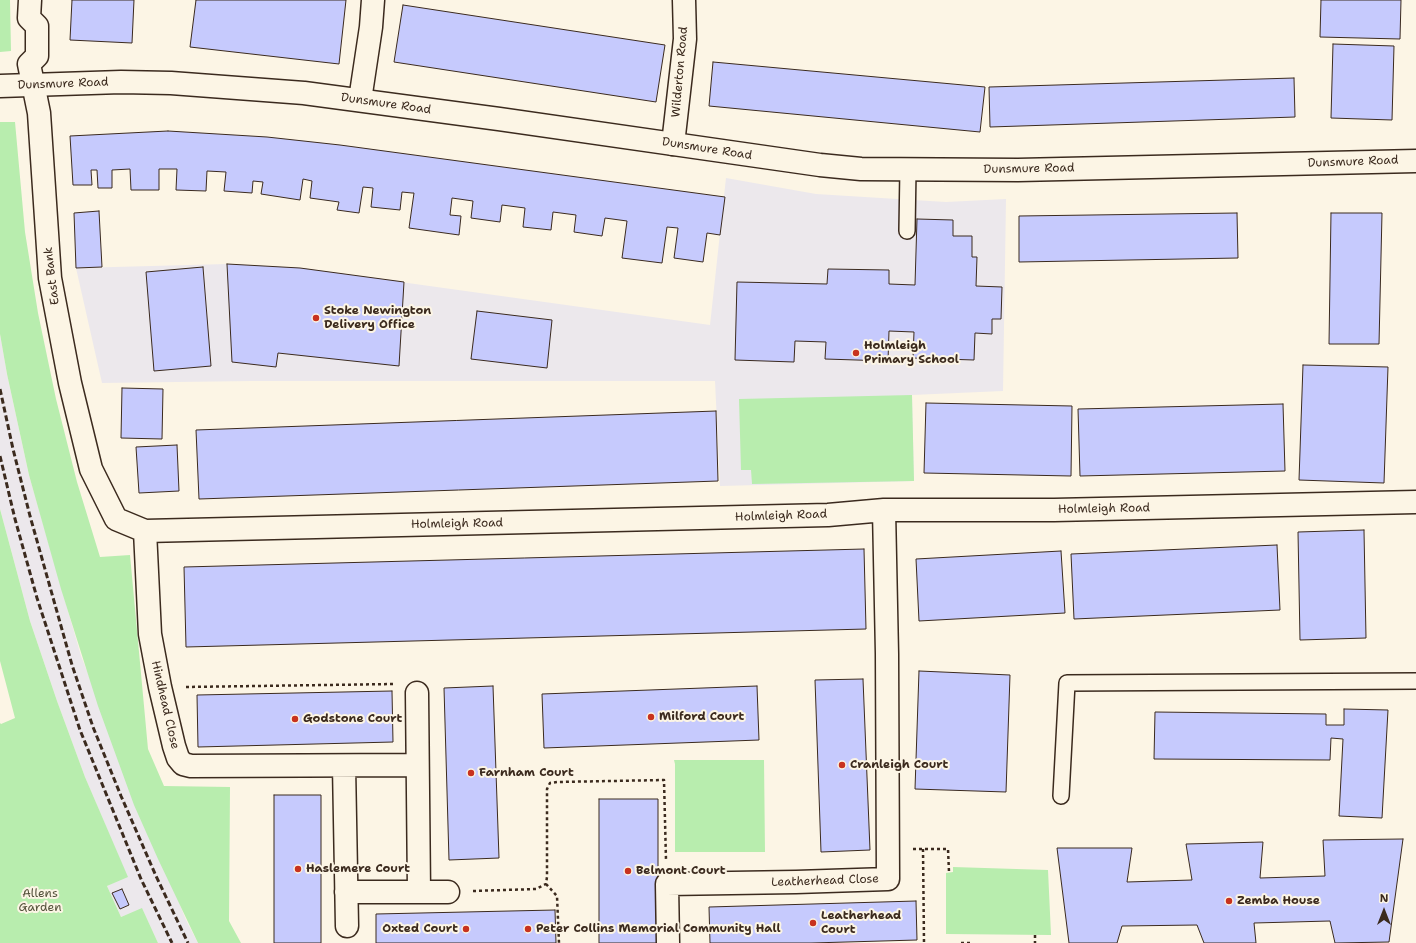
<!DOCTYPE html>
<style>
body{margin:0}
#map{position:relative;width:1416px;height:943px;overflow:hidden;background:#fcf5e5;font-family:"Shantell Sans",sans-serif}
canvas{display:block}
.north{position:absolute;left:1364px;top:891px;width:40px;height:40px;-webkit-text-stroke:3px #fcf5e5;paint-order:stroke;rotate:0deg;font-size:11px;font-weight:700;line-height:16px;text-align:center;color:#3b2a1e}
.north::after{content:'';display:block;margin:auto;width:14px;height:18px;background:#3b2a1e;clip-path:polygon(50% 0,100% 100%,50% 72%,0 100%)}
</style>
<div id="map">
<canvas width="1416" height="943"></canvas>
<div class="north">N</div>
</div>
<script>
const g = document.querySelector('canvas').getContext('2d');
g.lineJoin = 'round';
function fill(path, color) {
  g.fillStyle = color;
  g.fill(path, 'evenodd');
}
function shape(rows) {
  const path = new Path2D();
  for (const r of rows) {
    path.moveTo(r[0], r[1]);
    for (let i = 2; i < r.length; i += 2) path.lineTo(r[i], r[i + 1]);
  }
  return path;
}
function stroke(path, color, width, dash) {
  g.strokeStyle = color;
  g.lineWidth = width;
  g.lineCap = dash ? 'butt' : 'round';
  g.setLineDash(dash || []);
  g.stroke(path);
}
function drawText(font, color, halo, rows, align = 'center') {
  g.font = font + ' "Shantell Sans",sans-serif';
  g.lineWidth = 4;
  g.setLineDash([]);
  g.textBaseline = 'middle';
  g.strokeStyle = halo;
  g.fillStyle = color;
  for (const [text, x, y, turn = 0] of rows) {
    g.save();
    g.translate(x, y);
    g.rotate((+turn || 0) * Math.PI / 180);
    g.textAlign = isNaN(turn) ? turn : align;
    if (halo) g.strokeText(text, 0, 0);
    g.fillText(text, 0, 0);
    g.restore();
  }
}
fill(shape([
 [726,178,816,194,946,202,1006,199,1003,391,912,395,914,481,720,486,715,381,252,381,102,383,76,268,227,264,300,268,710,325],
 [0,334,7,374,29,475,81,656,186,920,198,943,158,943,142,909,121,917,107,886,127,876,85,777,57,701,30,621,0,509]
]), '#ece8ec');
fill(shape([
 [0,0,10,0,11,51,0,52],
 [0,122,15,122,25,232,38,313,56,399,77,482,100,557,130,555,148,749,164,786,230,787,229,921,241,943,198,943,158,859,134,805,98,706,61,589,29,475,7,374,0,334],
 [912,395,914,481,752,484,751,470,741,470,739,399],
 [0,509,30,621,57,701,85,777,128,877,107,886,121,917,142,908,158,943,0,943,0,723,1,724,15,718,0,661],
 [674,760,764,760,765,852,675,852,675,764],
 [953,867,1048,870,1051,935,946,934,946,873,953,872]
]), '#b8edae');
const building = shape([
 [72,0,134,0,132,43,70,40,72,0],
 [196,0,346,0,339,64,190,47,196,0],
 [1321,0,1401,0,1400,39,1320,37,1321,0],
 [403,5,665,45,656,102,394,62,403,5],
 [1333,44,1394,46,1392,120,1331,118,1333,44],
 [713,62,985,87,980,132,709,106,713,62],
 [1294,78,1295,117,990,127,989,87,1294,78],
 [168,131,267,137,340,145,725,197,720,235,707,233,703,262,674,258,678,228,667,227,662,263,622,258,627,221,605,218,602,236,574,232,576,215,553,212,551,230,523,227,525,208,502,205,500,222,471,218,473,201,452,198,450,215,461,216,459,235,409,228,414,193,412,193,402,192,400,210,371,207,373,188,363,187,359,213,337,210,339,202,310,198,312,181,303,179,300,200,261,194,263,182,253,181,252,193,224,191,226,172,207,171,206,191,176,190,177,169,159,169,159,190,131,190,130,169,112,170,112,188,98,188,97,170,91,170,92,185,73,185,70,136,168,131],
 [99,211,102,267,76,268,74,213,99,211],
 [1237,213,1238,258,1019,262,1019,216,1237,213],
 [1331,213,1382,213,1379,344,1329,344,1331,213],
 [917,219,953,220,953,236,972,236,972,257,977,257,976,286,1002,287,1001,319,992,319,992,334,975,333,974,360,913,358,914,332,889,331,888,361,825,359,826,342,795,341,794,362,735,360,737,282,827,284,828,269,889,270,889,284,915,285,917,219],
 [227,264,300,268,404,282,399,366,278,353,276,367,232,362,227,264],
 [203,267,211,366,154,371,146,272,203,267],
 [477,311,552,320,547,368,471,359,477,311],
 [1303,365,1388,367,1384,483,1299,480,1303,365],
 [122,388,163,389,162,439,121,438,122,388],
 [926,403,1072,406,1071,476,924,473,926,403],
 [1283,404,1285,471,1080,476,1078,409,1283,404],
 [716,411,718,481,199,499,196,430,716,411],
 [177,445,179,491,139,493,136,447,177,445],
 [1364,530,1366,638,1300,640,1298,532,1364,530],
 [1277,545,1280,610,1074,619,1071,554,1277,545],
 [864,549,866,629,186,647,184,567,864,549],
 [1061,551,1065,613,919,621,916,559,1061,551],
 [919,671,1010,675,1006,792,915,789,919,671],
 [863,679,870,850,821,852,815,680,863,679],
 [493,686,499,858,449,860,444,688,493,686],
 [757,686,759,740,544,748,542,694,757,686],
 [392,691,393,742,198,747,197,695,392,691],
 [1344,709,1388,710,1382,818,1339,816,1343,739,1331,738,1330,760,1154,759,1155,712,1326,714,1326,725,1344,725,1344,709],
 [274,795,321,795,321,943,274,943,274,795],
 [599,799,658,799,658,943,599,943,599,799],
 [1403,839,1389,942,1335,943,1330,921,1254,923,1256,943,1204,943,1197,925,1122,926,1117,943,1069,943,1057,848,1132,848,1127,882,1192,880,1186,844,1263,842,1260,878,1325,876,1323,840,1403,839],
 [122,889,129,905,120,909,112,893,122,889],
 [916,901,917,940,811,943,710,943,709,907,916,901],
 [555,910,556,943,376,943,376,914,555,910]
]);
fill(building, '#c6cafd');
stroke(building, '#3b2a1e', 1);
const service = shape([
 [907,231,908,169],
 [1061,796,1067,683,1416,681]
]);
const minor = shape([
 [30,0,29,18,37,26,37,56,29,64,39,113,50,278,70,383,91,469,116,519,145,531,828,515,884,510,1054,510,1416,502],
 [360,100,371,27,373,0],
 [673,144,685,39,684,0],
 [145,531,150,634,160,687,174,746,178,758,183,764,191,766,417,765],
 [417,693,419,892],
 [344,766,347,926],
 [346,892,448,892],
 [668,943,667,884,796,882,888,879,887,654,884,510]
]);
const tertiary = shape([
 [0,86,121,82,171,83,304,93,499,119,820,165,861,169,1018,170,1416,161]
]);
stroke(service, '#3b2a1e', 18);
stroke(minor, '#3b2a1e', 25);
stroke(tertiary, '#3b2a1e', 25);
stroke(shape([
 [186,687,395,684],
 [913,849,948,849,949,872],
 [923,849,924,943],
 [546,884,557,896,559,943],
 [473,891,536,889,546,884,547,877,547,789,550,783,557,782,664,780,666,860],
 [1035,935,1035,943],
 [961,943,972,943]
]), '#3b2a1e', 2.5, [3, 3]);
stroke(service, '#fcf5e5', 15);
stroke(minor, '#fcf5e5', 22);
stroke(tertiary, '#fcf5e5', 22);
stroke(shape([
 [0,389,13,449,30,516,72,665,93,727,121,796,156,876,188,943],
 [0,456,15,519,37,598,80,730,141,879,172,943]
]), '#3b2a1e', 3, [6, 3]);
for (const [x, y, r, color] of [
 [316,318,4,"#c8321e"],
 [856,353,4,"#c8321e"],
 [651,717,4,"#c8321e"],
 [295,719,4,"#c8321e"],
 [842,765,4,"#c8321e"],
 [471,773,4,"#c8321e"],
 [298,869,4,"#c8321e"],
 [628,871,4,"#c8321e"],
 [1229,901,4,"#c8321e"],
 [813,923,4,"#c8321e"],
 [466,929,4,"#c8321e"],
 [528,929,4,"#c8321e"]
]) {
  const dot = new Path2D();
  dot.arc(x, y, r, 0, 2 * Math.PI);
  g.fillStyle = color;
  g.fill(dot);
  stroke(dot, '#fcf5e5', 1.5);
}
drawText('12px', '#3b2a1e', '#fcf5e5', [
 ["Wilderton Road",680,72,-85],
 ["Dunsmure Road",63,84,-2],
 ["Dunsmure Road",386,104,8],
 ["Dunsmure Road",707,149,9],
 ["Dunsmure Road",1353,162,-2],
 ["Dunsmure Road",1029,169,-1],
 ["East Bank",52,276,-97],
 ["Holmleigh Road",1104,509,-1],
 ["Holmleigh Road",781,516,-2],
 ["Holmleigh Road",457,524,-1],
 ["Hindhead Close",165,705,77],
 ["Leatherhead Close",825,881,-2]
]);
drawText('bold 12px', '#3b2a1e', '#fcf5e5', [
 ["Stoke Newington",324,311],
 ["Delivery Office",324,325],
 ["Holmleigh",864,346],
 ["Primary School",864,360],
 ["Milford Court",659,717],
 ["Godstone Court",303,719],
 ["Cranleigh Court",850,765],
 ["Farnham Court",479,773],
 ["Haslemere Court",306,869],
 ["Belmont Court",636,871],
 ["Zemba House",1237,901],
 ["Leatherhead",821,916],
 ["Court",821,930],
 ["Oxted Court",458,929,"right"],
 ["Peter Collins Memorial Community Hall",536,929]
], 'left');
drawText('12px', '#54513b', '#fcf5e5', [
 ["Allens",40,894],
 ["Garden",40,908]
]);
</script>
